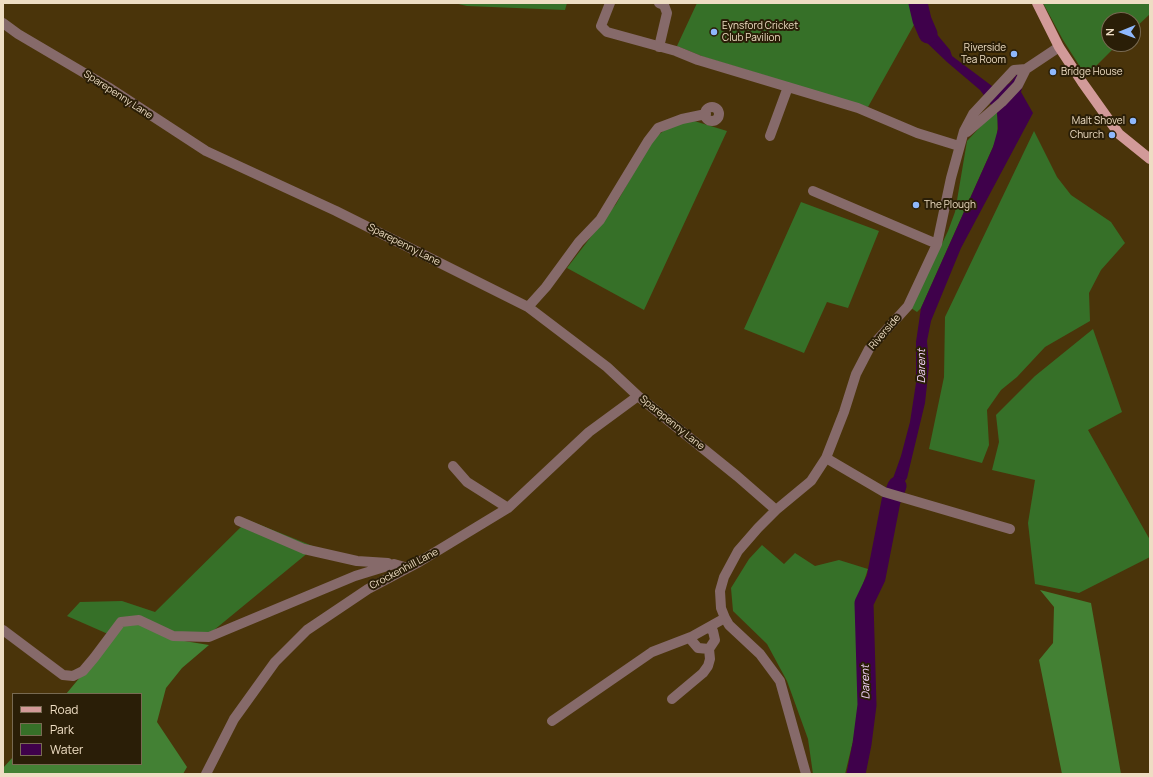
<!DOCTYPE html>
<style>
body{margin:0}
#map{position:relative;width:1153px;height:777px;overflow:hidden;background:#4a340a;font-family:Manrope,sans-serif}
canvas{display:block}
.frame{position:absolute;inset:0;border:4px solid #eeddc3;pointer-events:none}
.legend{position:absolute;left:12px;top:693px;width:130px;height:72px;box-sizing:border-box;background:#2a1e07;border:1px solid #786a52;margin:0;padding:5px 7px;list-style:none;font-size:12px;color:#eeddc3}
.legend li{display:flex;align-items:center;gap:8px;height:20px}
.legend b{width:20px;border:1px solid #786a52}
.north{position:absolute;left:1101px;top:12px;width:40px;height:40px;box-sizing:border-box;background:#2a1e07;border:1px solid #786a52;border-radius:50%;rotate:269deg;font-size:11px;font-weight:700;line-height:16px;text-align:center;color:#eeddc3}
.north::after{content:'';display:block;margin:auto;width:14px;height:18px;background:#8eb8fd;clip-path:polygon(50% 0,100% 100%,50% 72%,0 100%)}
</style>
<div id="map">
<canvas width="1153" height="777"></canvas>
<div class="frame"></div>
<ul class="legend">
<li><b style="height:5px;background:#d29a99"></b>Road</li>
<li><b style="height:11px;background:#367028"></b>Park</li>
<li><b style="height:11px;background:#3f014b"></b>Water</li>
</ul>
<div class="north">N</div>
</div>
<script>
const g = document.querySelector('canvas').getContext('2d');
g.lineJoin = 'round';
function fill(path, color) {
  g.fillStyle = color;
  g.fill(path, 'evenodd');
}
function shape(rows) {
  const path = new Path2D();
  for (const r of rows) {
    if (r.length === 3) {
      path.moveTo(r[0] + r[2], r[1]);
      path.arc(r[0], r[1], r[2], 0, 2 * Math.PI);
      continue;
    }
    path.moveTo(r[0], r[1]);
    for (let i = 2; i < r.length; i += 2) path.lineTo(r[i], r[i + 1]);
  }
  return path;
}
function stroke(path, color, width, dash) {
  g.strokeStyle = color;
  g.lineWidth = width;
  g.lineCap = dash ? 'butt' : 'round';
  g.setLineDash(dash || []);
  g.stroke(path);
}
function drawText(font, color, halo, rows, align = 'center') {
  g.font = font + ' Manrope,sans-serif';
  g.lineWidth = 4;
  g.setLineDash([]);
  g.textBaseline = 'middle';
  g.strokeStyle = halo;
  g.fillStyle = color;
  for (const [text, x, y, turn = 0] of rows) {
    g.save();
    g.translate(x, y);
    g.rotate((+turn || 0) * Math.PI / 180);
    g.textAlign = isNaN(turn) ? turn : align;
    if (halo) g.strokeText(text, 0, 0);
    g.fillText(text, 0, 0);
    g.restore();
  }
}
fill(shape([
 [454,3,567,3,565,10,467,6],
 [697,3,914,3,915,23,868,107,704,57,677,46],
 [1043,3,1150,3,1150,14,1133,30,1133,20,1109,20,1109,44,1118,44,1086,76,1063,40],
 [996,110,998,117,997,138,921,308,917,312,911,308,948,231,955,212,967,141],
 [691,120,727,131,644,310,567,268,616,204,652,140,671,125],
 [1034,131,1057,177,1071,195,1111,222,1125,243,1101,270,1089,293,1090,321,1045,347,1017,377,1001,390,987,410,989,445,982,463,929,449,944,377,945,317],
 [801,202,879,231,848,308,827,302,804,353,744,329],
 [1093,329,1122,412,1088,430,1150,540,1150,557,1079,593,1035,584,1028,523,1035,480,992,470,999,442,996,415,1035,376],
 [248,520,315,547,208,635,108,634,67,616,80,602,122,601,155,612],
 [762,545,784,564,795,553,815,566,839,560,868,569,856,605,862,704,845,774,813,774,808,739,787,681,767,644,733,611,731,588,749,559]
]), '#367028');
fill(shape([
 [1040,590,1091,603,1121,774,1062,774,1039,660,1053,643,1054,607],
 [138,622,172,639,209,645,182,668,166,688,157,722,187,767,183,774,3,774,3,768,13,757,13,764,141,764,141,694,66,694,112,639,122,625]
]), '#438134');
fill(shape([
 [926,8,930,26,950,50,952,56,996,89,1010,83,1017,74,1024,82,1021,92,1033,113,961,248,931,321,927,341,929,366,925,403,907,478,898,492,895,513,886,509,886,498,901,456,910,422,916,383,916,342,921,308,993,147,998,129,997,113,980,90,947,62,924,40,912,10]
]), '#3f014b');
stroke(shape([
 [918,3,922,20,928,34],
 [856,774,862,744,867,705,864,603,876,578,891,501,897,486]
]), '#3f014b', 19);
stroke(shape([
 [610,3,601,26,607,32,676,51,698,60,858,108,917,133,959,146],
 [659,3,664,5,667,13,659,47],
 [3,23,18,34,108,87,206,151,336,211,528,307,607,367,638,396,737,476,776,510],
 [712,114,7],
 [967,132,1002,102,1018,85,1026,69,1059,47],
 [770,136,788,87],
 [813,191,937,244],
 [528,307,546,287,579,242,600,220,648,141,658,128,682,119,706,114],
 [826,458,884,492,1010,529],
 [453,466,467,482,508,508],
 [239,521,304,549,357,561,388,563],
 [3,630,63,675,73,676,83,671,94,658,121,622,139,620,173,636,209,637,355,576,394,564,408,568],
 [691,637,692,641,698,648,709,649,715,640,713,631,709,628],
 [672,699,703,673,708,666,710,659,709,649],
 [552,721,652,652,691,637,725,618],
 [206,774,234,719,275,662,307,630,368,589,419,562,508,508,589,432,638,396],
 [806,774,780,681,760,654,729,625,725,618,721,608,720,591,724,577,738,551,758,528,776,510,811,481,826,458,844,412,856,374,869,349,908,306,937,244,951,178,964,131,973,114,1014,70,1026,69]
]), '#866a6a', 10);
stroke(shape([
 [1037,3,1059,47,1082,82,1119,134,1150,159]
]), '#d29a99', 10);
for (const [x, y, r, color] of [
 [714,32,4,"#8eb8fd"],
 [1014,54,4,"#8eb8fd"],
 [1053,72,4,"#8eb8fd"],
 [1133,121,4,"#8eb8fd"],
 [1112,135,4,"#8eb8fd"],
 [916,205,4,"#8eb8fd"]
]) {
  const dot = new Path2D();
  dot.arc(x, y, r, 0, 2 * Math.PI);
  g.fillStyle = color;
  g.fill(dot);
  stroke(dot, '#2a1e07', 1.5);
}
drawText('10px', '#eeddc3', '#2a1e07', [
 ["Eynsford Cricket",722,26],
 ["Club Pavilion",722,38],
 ["Riverside",1006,48,"right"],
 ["Tea Room",1006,60,"right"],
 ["Bridge House",1061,72],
 ["Malt Shovel",1125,121,"right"],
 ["Church",1104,135,"right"],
 ["The Plough",924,205]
], 'left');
drawText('10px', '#eeddc3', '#2a1e07', [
 ["Sparepenny Lane",118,95,33],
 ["Sparepenny Lane",404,245,27],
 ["Riverside",885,332,-49],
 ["Sparepenny Lane",672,423,39],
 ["Crockenhill Lane",404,569,-28]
]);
drawText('italic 11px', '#f6d6fe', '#2a1e07', [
 ["Darent",922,366,-90],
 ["Darent",866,682,-91]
]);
</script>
